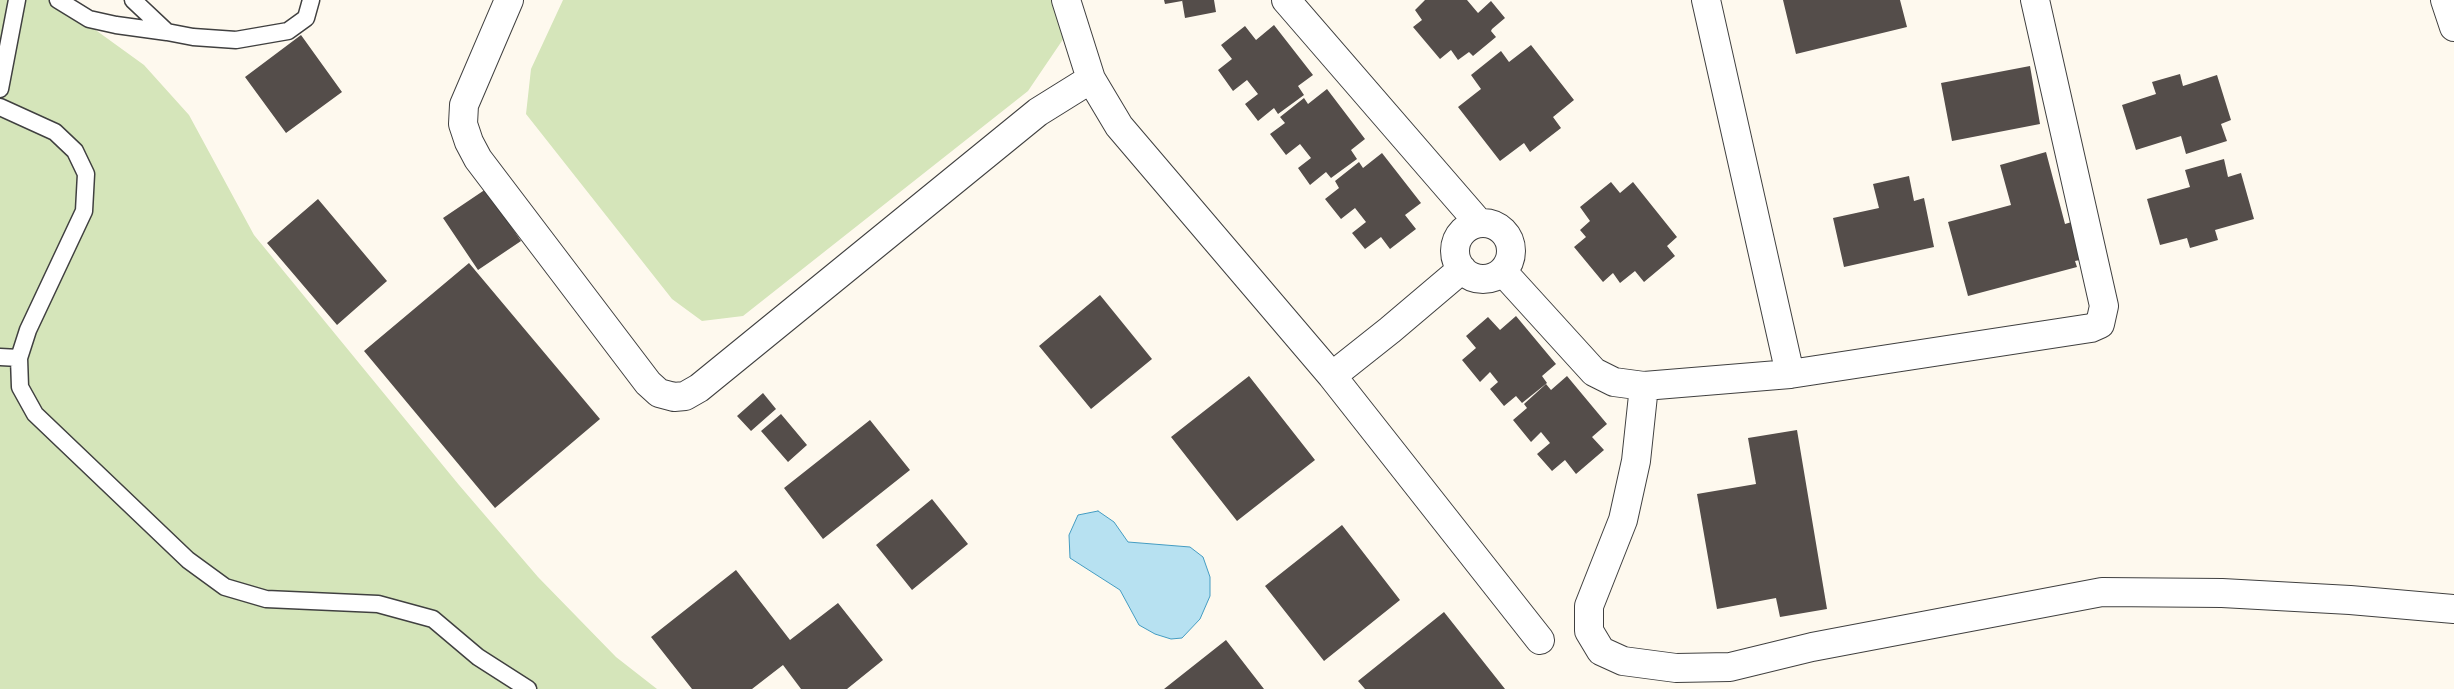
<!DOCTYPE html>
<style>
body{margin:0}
canvas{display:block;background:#fef9ee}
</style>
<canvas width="2454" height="689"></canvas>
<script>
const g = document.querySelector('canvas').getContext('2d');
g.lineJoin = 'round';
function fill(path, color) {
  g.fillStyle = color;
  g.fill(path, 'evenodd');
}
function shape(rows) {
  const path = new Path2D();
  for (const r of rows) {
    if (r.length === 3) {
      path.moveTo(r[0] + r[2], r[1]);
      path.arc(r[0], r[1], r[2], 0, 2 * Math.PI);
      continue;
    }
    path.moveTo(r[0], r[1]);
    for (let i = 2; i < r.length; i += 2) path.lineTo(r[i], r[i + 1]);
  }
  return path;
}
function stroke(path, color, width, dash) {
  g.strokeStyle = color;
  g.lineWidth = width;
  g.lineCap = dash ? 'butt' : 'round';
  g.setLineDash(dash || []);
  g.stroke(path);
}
fill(shape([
 [0,0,49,0,61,5,144,65,189,115,254,235,459,485,538,577,616,657,657,689,0,689],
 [563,0,1065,0,1070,29,1028,91,743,316,702,321,672,299,526,114,531,69]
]), '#d5e5ba');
const water = shape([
 [1098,511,1114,522,1128,542,1190,547,1203,557,1210,577,1210,596,1200,619,1182,638,1171,639,1155,634,1139,625,1120,590,1070,558,1069,535,1078,515,1098,511]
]);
fill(water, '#b7e1f1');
stroke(water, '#449cc2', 1);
fill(shape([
 [1164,0,1182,0,1182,1,1165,4],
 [1182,0,1214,0,1216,12,1185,18],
 [1425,0,1467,0,1478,13,1491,1,1505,18,1492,29,1491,31,1496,37,1473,56,1469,52,1458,60,1451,50,1440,59,1413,27,1422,20,1415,10],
 [1783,0,1900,0,1907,27,1796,54],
 [1274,25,1313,75,1298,86,1304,95,1278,114,1274,108,1258,121,1245,104,1258,94,1247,80,1233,91,1218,70,1232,59,1221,45,1245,26,1256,40],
 [301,35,342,92,286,133,245,77],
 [1531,45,1574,100,1553,117,1561,128,1530,152,1524,143,1500,161,1458,107,1481,89,1471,75,1501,51,1509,62],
 [2030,66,2040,124,1952,141,1941,83],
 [2180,74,2183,86,2217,75,2231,120,2221,124,2227,141,2186,154,2181,136,2136,150,2122,105,2156,94,2152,82],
 [1327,89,1365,139,1351,150,1357,159,1331,178,1326,172,1310,185,1298,168,1311,158,1300,144,1286,155,1270,134,1285,123,1280,117,1304,98,1308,104],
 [2046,152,2065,224,2075,221,2085,259,2075,261,2077,267,1968,296,1948,222,2011,205,2000,165],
 [1382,153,1421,203,1405,215,1416,229,1390,249,1381,237,1365,249,1352,233,1366,222,1355,208,1341,219,1325,199,1339,188,1335,181,1359,162,1363,168],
 [2224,159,2228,177,2241,173,2254,219,2215,230,2218,240,2190,248,2187,238,2160,245,2147,199,2190,187,2185,170],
 [1909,176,1914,201,1924,198,1934,247,1844,267,1833,218,1879,208,1873,184],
 [1611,182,1620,193,1633,182,1677,237,1667,246,1675,256,1644,282,1635,271,1620,283,1613,273,1603,282,1574,247,1586,237,1580,230,1590,221,1580,207],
 [486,189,521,241,478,270,443,218],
 [318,199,387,281,337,325,267,243],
 [469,263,600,419,495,508,364,351],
 [1100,295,1152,359,1091,409,1039,346],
 [1516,316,1556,364,1542,376,1547,383,1522,403,1516,396,1504,406,1490,389,1498,382,1490,372,1480,382,1462,360,1476,348,1466,336,1488,317,1500,330],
 [1249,376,1315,460,1237,521,1171,437],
 [1567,376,1607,424,1592,437,1604,450,1576,474,1565,460,1552,471,1537,454,1550,443,1541,432,1531,442,1513,420,1527,408,1524,404,1546,384,1551,390],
 [763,393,776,409,751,431,737,416],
 [781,414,807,445,788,462,761,431],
 [870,420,910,470,823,539,784,488],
 [1797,430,1827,609,1780,617,1776,598,1717,609,1697,494,1756,484,1748,438],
 [932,499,968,544,912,590,876,545],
 [1342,525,1400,600,1324,661,1265,586],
 [736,570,790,640,838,603,883,660,847,689,801,689,783,665,752,689,692,689,651,637],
 [1444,612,1505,689,1365,689,1358,681],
 [1226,640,1264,689,1164,689]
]), '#544d4a');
const service = shape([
 [58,0,89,19,116,25,167,32],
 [133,0,167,32,193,37,236,40,288,31,306,18,311,0],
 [0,89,17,0],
 [0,107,55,132,75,151,86,174,84,211,28,330,19,358,20,387,35,414,188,560,225,587,266,599,378,604,433,619,478,657,528,689],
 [0,357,19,358]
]);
const minor = shape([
 [509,0,464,105,463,124,469,142,478,159,648,383,659,393,674,397,685,396,699,388,1038,112,1091,79],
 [1066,0,1091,79,1119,126,1332,376,1540,640],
 [1286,0,1479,223],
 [1706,0,1790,374],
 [1483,251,28],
 [1503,272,1594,372,1614,382,1644,386,1790,374,2091,328,2100,324,2104,306,2035,0],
 [1332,376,1390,330,1462,269],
 [1644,386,1636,461,1623,520,1589,606,1589,631,1601,651,1623,661,1676,668,1730,667,1812,647,2102,592,2222,593,2350,600,2454,609]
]);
const tertiary = shape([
 [2445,0,2454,27]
]);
stroke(service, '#404040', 19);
stroke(minor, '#404040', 30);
stroke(tertiary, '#404040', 30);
stroke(service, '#fff', 16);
stroke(minor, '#fff', 28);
stroke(tertiary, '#fff', 28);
</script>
